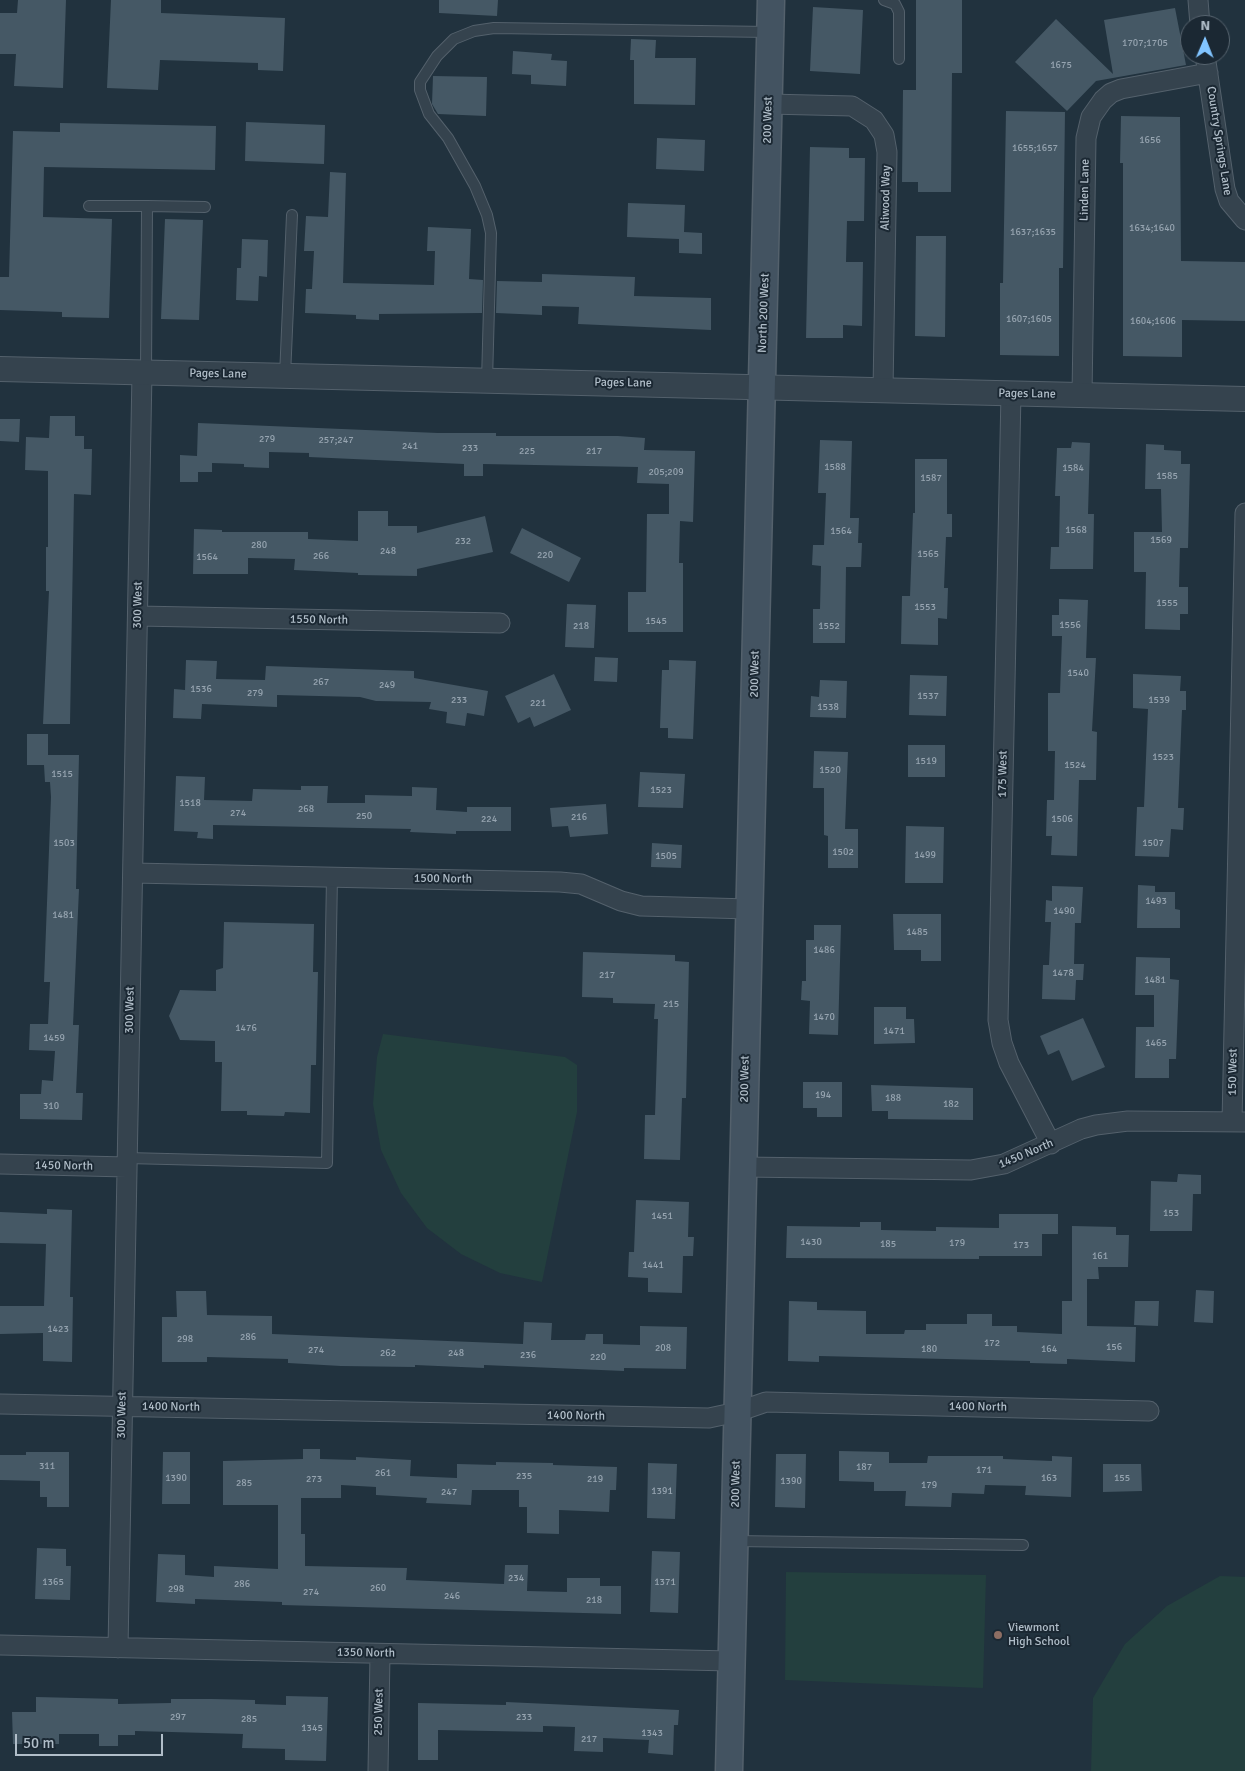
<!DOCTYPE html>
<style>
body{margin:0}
#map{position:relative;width:1245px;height:1771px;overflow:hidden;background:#21323e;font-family:Signika,sans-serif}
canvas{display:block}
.north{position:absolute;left:1180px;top:15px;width:50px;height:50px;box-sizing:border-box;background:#1b2833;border:1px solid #57646f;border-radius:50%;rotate:1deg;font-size:14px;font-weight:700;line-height:20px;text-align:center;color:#b1bec9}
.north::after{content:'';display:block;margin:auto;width:18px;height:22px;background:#81c4ff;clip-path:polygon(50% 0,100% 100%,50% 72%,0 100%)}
.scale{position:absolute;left:15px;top:1734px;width:148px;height:22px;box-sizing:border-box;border:2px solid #b1bec9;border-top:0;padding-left:6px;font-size:15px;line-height:18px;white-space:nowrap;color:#b1bec9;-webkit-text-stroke:4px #1b2833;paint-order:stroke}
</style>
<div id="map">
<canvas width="1245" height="1771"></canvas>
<div class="north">N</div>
<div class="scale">50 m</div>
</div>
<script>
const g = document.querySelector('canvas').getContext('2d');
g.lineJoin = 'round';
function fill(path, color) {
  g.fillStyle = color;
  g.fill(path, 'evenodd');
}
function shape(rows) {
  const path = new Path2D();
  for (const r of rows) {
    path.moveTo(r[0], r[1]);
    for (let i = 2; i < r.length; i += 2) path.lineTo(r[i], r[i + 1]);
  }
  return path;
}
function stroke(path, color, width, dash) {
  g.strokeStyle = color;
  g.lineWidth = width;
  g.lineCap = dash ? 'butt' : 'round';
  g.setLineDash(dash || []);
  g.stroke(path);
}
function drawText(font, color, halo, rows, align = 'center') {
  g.font = font + ' Signika,sans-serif';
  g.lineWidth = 4;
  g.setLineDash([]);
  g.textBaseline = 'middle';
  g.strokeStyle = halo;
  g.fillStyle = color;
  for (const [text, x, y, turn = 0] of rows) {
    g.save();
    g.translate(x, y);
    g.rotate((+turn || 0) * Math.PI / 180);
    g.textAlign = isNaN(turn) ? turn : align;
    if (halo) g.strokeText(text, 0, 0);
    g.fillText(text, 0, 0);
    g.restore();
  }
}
fill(shape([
 [383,1034,565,1057,577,1065,577,1112,542,1282,500,1273,461,1254,427,1228,401,1193,381,1150,373,1104,377,1057],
 [786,1572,986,1575,983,1688,785,1680],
 [1220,1576,1245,1577,1245,1771,1091,1771,1093,1698,1125,1644,1167,1606]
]), '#233f3e');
fill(shape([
 [18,0,66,0,63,88,14,86,16,54,0,54,0,13,17,13],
 [111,0,161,0,161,13,285,18,283,71,258,70,258,63,160,60,158,90,107,88],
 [439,0,498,0,497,16,439,13],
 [916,0,962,0,962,73,952,73,951,192,918,192,918,182,902,182,903,90,916,90],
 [813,7,863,10,860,74,810,71],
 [1175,8,1186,65,1096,81,1067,111,1015,62,1056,19,1113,74,1104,20],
 [631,39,656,40,655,58,696,58,695,105,634,104,634,60,630,60],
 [513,51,552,54,551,60,567,61,566,86,531,84,531,75,512,74],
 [433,76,487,77,486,116,438,114,432,104],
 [1006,111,1065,112,1063,268,1059,268,1059,356,1000,355,1000,283,1003,283],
 [1121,116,1180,117,1181,261,1245,262,1245,321,1182,320,1182,357,1123,356,1123,163,1120,163],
 [246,122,325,125,324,164,245,161],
 [60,123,216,126,215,170,44,167,43,217,112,219,109,318,62,317,62,312,0,310,0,277,9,277,13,131,60,132],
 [657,138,705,140,704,171,656,169],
 [810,147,849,148,849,158,865,158,864,221,847,221,846,262,863,262,862,326,843,325,843,338,806,338],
 [330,172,346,173,343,283,434,285,435,251,427,251,428,227,471,229,469,279,483,280,482,313,379,314,379,320,356,319,356,315,305,313,306,289,312,289,314,251,304,251,306,216,328,217],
 [628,203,685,205,684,232,702,233,702,254,679,253,679,239,627,237],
 [165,219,203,220,199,320,161,319],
 [916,236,946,236,945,337,915,336],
 [242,239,268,240,267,277,259,276,258,301,236,300,237,268,241,268],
 [542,274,635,277,634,296,711,298,711,330,578,324,579,307,542,306,542,315,496,313,497,281,542,282],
 [50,416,75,416,75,436,84,436,84,449,92,449,91,495,74,494,70,724,43,724,49,591,46,591,46,547,48,547,48,471,25,470,26,437,49,438],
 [0,419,20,419,19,442,0,441],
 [198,423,438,433,496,433,496,436,618,436,645,438,644,450,695,451,693,522,680,521,679,563,683,563,683,632,628,632,628,592,646,592,647,514,669,514,669,484,637,483,638,467,483,464,483,476,464,476,464,464,309,457,309,453,269,452,269,468,244,467,244,464,212,463,212,472,198,472,198,482,180,482,180,455,197,456],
 [820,440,852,441,850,518,859,518,858,543,862,543,861,567,846,567,845,643,813,643,813,609,820,609,821,566,812,565,813,545,824,545,826,493,818,493],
 [1072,442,1090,443,1088,514,1094,514,1093,569,1050,569,1051,547,1059,547,1060,496,1055,496,1057,448,1071,448],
 [1146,444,1164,445,1164,450,1181,451,1181,464,1190,464,1188,548,1180,548,1179,587,1188,587,1188,614,1180,614,1180,630,1145,629,1146,572,1134,572,1134,532,1162,532,1161,489,1145,489],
 [915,459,947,459,947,514,952,514,952,537,946,537,944,588,948,588,947,619,938,618,938,645,901,644,902,596,910,596,913,513,915,513],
 [358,511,388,511,388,526,417,526,417,533,485,516,493,552,417,569,417,576,358,575,358,573,294,570,295,559,248,558,248,574,193,574,194,529,222,530,222,532,308,532,308,539,358,541],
 [522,528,581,558,569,582,510,553],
 [1059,599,1088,600,1086,658,1096,658,1092,731,1097,732,1096,780,1079,780,1077,856,1051,855,1052,836,1046,836,1047,800,1054,800,1055,751,1048,751,1048,693,1060,693,1062,636,1052,636,1052,615,1059,615],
 [567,604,596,605,594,648,565,647],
 [595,657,618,658,617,682,594,681],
 [186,660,217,661,216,679,265,680,266,666,414,671,414,678,488,691,484,716,467,713,465,726,446,723,447,712,429,709,431,702,376,701,360,697,277,695,277,707,202,704,201,719,173,718,174,689,185,690],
 [669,660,696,661,693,739,668,738,668,728,660,728,662,670,669,670],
 [554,674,571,710,534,727,530,717,518,723,505,696],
 [1133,674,1181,676,1180,691,1186,691,1186,710,1182,710,1178,808,1184,808,1183,830,1171,829,1169,857,1135,856,1137,807,1144,807,1148,709,1133,708],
 [910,675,947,676,946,716,909,715],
 [820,680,847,681,846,718,810,717,811,696,819,697],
 [27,734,48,734,48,755,79,755,76,889,79,889,73,1025,79,1025,76,1093,83,1093,82,1120,20,1119,20,1094,41,1094,42,1080,53,1081,55,1051,29,1050,30,1024,48,1024,50,982,44,982,51,797,50,782,45,782,44,765,27,765],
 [908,745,945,745,945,777,908,777],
 [814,751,848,752,845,829,858,829,858,868,828,868,828,836,824,835,824,788,813,788],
 [640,772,685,774,683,808,638,807],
 [176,776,205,777,204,800,252,801,253,789,301,790,301,786,328,786,327,803,365,803,365,795,412,796,412,787,437,788,436,810,467,812,467,807,511,807,511,831,456,831,456,834,410,832,411,829,213,825,213,839,197,838,198,832,174,831],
 [606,804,608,834,570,837,568,826,552,827,550,808],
 [906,826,944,827,943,883,905,883],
 [652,843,682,845,681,868,651,867],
 [1138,885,1155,886,1155,892,1175,892,1175,909,1180,910,1180,928,1137,928],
 [1052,886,1083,887,1081,923,1075,923,1074,964,1084,964,1083,980,1076,980,1075,1000,1042,999,1043,965,1049,965,1051,922,1045,922,1046,900,1052,901],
 [893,914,941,914,941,961,921,961,921,950,894,950],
 [224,922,314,924,313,972,318,972,316,1065,311,1065,310,1113,285,1112,284,1116,247,1115,247,1111,221,1111,222,1062,215,1062,215,1041,180,1040,169,1016,180,990,216,991,216,970,223,968],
 [814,925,841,925,838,1035,809,1034,810,1001,801,1000,802,981,806,981,806,940,814,940],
 [583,952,675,955,675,961,689,962,686,1098,682,1098,680,1160,644,1159,645,1115,655,1115,658,1019,654,1019,655,1004,613,1003,613,998,582,997],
 [1136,957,1170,958,1170,979,1179,980,1176,1059,1169,1059,1169,1078,1135,1078,1136,1027,1154,1027,1154,995,1135,995],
 [874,1007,906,1007,906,1019,914,1019,915,1043,874,1044],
 [1083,1018,1105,1067,1072,1081,1059,1050,1048,1055,1040,1036],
 [803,1082,842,1082,842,1117,817,1117,817,1108,803,1108],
 [871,1085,973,1088,973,1120,888,1119,888,1111,872,1111],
 [1178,1174,1201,1175,1201,1194,1193,1194,1192,1231,1150,1231,1151,1181,1177,1182],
 [636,1200,689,1202,688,1237,694,1237,693,1256,683,1256,682,1293,648,1292,648,1278,628,1277,629,1252,634,1252],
 [47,1209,72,1210,70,1297,73,1297,72,1362,43,1361,43,1333,0,1334,0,1306,44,1306,46,1244,0,1243,0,1212,47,1214],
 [999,1214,1058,1214,1058,1234,1042,1234,1042,1256,979,1256,979,1259,786,1258,787,1226,860,1227,860,1222,881,1222,881,1230,936,1231,936,1227,999,1228],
 [1072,1226,1116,1227,1116,1235,1129,1235,1128,1267,1098,1267,1099,1279,1087,1279,1087,1326,1136,1327,1135,1362,1067,1359,1067,1364,1030,1363,1030,1361,819,1356,819,1362,788,1361,789,1301,817,1302,817,1310,866,1311,866,1334,904,1334,905,1330,926,1330,926,1324,967,1324,967,1314,992,1314,992,1326,1017,1326,1017,1332,1062,1334,1062,1301,1072,1301],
 [1196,1290,1214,1291,1213,1323,1194,1322],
 [176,1291,206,1291,207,1315,272,1316,272,1334,523,1344,524,1322,552,1323,551,1340,585,1340,586,1334,603,1334,603,1344,640,1345,640,1326,687,1327,686,1369,624,1368,624,1371,484,1365,484,1368,415,1365,415,1367,341,1366,288,1363,288,1359,207,1357,207,1362,162,1362,162,1317,177,1317],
 [1135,1301,1159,1301,1158,1326,1134,1325],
 [303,1449,320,1449,320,1459,356,1460,356,1457,411,1460,410,1476,457,1478,457,1464,496,1465,496,1462,553,1463,553,1465,617,1467,616,1490,610,1490,609,1512,559,1510,559,1534,527,1533,527,1507,519,1507,519,1490,472,1490,471,1505,426,1503,427,1498,376,1495,376,1487,341,1485,341,1498,301,1498,301,1534,305,1534,305,1566,407,1568,406,1580,504,1584,505,1565,528,1565,527,1591,567,1592,567,1578,600,1578,600,1586,621,1586,621,1614,282,1605,282,1602,195,1599,195,1604,156,1602,158,1554,185,1555,185,1575,214,1577,214,1566,278,1569,278,1505,223,1505,223,1461,303,1459],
 [839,1451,889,1452,889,1463,927,1463,928,1456,1003,1456,1003,1459,1052,1461,1052,1456,1072,1457,1071,1497,1025,1495,1026,1486,985,1485,984,1494,952,1493,951,1507,905,1506,906,1491,874,1491,874,1482,839,1481],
 [26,1452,69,1452,69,1507,47,1507,47,1497,40,1497,40,1481,0,1480,0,1455,26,1455],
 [163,1452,190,1452,190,1504,162,1504],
 [776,1454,806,1454,805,1508,775,1507],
 [648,1463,677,1464,675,1519,647,1518],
 [1103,1464,1141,1464,1142,1491,1103,1492],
 [37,1548,66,1549,66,1566,71,1566,70,1600,35,1599],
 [652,1551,680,1552,678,1613,650,1612],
 [286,1696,328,1697,326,1761,285,1760,285,1749,242,1748,243,1734,135,1731,135,1735,118,1735,118,1746,99,1746,99,1734,59,1734,59,1744,13,1744,12,1712,36,1712,36,1697,118,1699,118,1704,171,1703,171,1699,212,1699,255,1700,255,1704,286,1705],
 [506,1702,679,1710,678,1725,674,1725,673,1755,648,1753,649,1740,603,1738,603,1752,574,1751,575,1727,543,1726,543,1732,438,1730,438,1760,418,1760,418,1703,506,1705]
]), '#455865');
const service = shape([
 [884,0,895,4,899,12,899,59],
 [89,206,147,206,146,373],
 [147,206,205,207],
 [285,376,292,215],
 [487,381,491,233,487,215,475,186,448,138,429,114,420,90,420,82,437,56,454,39,474,31,494,28,769,32],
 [127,1158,327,1163,332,877],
 [735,1541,1023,1545]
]);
const minor = shape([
 [1198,0,1200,25],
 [1205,55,1225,189,1229,201,1245,220],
 [768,104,852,106,874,120,884,135,887,152,883,390],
 [1011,393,998,1020,1002,1043,1009,1063,1051,1144],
 [1082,395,1086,138,1091,117,1103,100,1111,93,1121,89,1208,73],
 [138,616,500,623],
 [133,873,560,882,581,884,621,901,641,906,749,909],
 [1232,1122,1245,513],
 [0,1164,127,1167],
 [743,1167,971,1170,1004,1164,1081,1129,1096,1125,1128,1121,1244,1122],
 [0,1404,709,1418,737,1412,766,1402,1149,1411],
 [0,1645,731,1661],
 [118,1648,142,373],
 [378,1771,380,1654]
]);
const tertiary = shape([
 [0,369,1245,399]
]);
const secondary = shape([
 [729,1771,771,0]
]);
stroke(service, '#54616c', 12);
stroke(minor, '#54616c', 21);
stroke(tertiary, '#54616c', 26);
stroke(secondary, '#54616c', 29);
stroke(service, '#35434e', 10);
stroke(minor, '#35434e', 19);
stroke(tertiary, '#35434e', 24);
stroke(secondary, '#435361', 26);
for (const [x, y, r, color] of [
 [998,1635,5,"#8d6e63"]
]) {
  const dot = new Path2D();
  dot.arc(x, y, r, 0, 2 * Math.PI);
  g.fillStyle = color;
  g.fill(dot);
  stroke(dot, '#1b2833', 2);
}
drawText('10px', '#96a4b0', null, [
 ["1707;1705",1145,43],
 ["1675",1061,65],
 ["1656",1150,140],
 ["1655;1657",1035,148],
 ["1634;1640",1152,228],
 ["1637;1635",1033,232],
 ["1607;1605",1029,319],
 ["1604;1606",1153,321],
 ["279",267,439],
 ["257;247",336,440],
 ["241",410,446],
 ["233",470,448],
 ["225",527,451],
 ["217",594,451],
 ["1588",835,467],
 ["1584",1073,468],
 ["205;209",666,472],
 ["1585",1167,476],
 ["1587",931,478],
 ["1568",1076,530],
 ["1564",841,531],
 ["1569",1161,540],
 ["232",463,541],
 ["280",259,545],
 ["248",388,551],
 ["1565",928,554],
 ["220",545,555],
 ["266",321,556],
 ["1564",207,557],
 ["1555",1167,603],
 ["1553",925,607],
 ["1545",656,621],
 ["1556",1070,625],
 ["218",581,626],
 ["1552",829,626],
 ["1540",1078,673],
 ["267",321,682],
 ["249",387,685],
 ["1536",201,689],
 ["279",255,693],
 ["1537",928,696],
 ["233",459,700],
 ["1539",1159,700],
 ["221",538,703],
 ["1538",828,707],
 ["1523",1163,757],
 ["1519",926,761],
 ["1524",1075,765],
 ["1520",830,770],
 ["1515",62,774],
 ["1523",661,790],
 ["1518",190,803],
 ["268",306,809],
 ["274",238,813],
 ["250",364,816],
 ["216",579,817],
 ["224",489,819],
 ["1506",1062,819],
 ["1503",64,843],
 ["1507",1153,843],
 ["1502",843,852],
 ["1499",925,855],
 ["1505",666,856],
 ["1493",1156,901],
 ["1490",1064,911],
 ["1481",63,915],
 ["1485",917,932],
 ["1486",824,950],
 ["1478",1063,973],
 ["217",607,975],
 ["1481",1155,980],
 ["215",671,1004],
 ["1470",824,1017],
 ["1476",246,1028],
 ["1471",894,1031],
 ["1459",54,1038],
 ["1465",1156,1043],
 ["194",823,1095],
 ["188",893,1098],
 ["182",951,1104],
 ["310",51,1106],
 ["153",1171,1213],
 ["1451",662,1216],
 ["1430",811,1242],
 ["179",957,1243],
 ["185",888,1244],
 ["173",1021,1245],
 ["161",1100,1256],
 ["1441",653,1265],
 ["1423",58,1329],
 ["286",248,1337],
 ["298",185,1339],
 ["172",992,1343],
 ["156",1114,1347],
 ["208",663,1348],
 ["180",929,1349],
 ["164",1049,1349],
 ["274",316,1350],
 ["262",388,1353],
 ["248",456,1353],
 ["236",528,1355],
 ["220",598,1357],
 ["311",47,1466],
 ["187",864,1467],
 ["171",984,1470],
 ["261",383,1473],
 ["235",524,1476],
 ["1390",176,1478],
 ["163",1049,1478],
 ["155",1122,1478],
 ["273",314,1479],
 ["219",595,1479],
 ["1390",791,1481],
 ["285",244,1483],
 ["179",929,1485],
 ["1391",662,1491],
 ["247",449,1492],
 ["234",516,1578],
 ["1365",53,1582],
 ["1371",665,1582],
 ["286",242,1584],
 ["260",378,1588],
 ["298",176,1589],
 ["274",311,1592],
 ["246",452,1596],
 ["218",594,1600],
 ["297",178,1717],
 ["233",524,1717],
 ["285",249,1719],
 ["1345",312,1728],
 ["1343",652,1733],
 ["217",589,1739]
]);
drawText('12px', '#b1bec9', '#1b2833', [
 ["200 West",768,120,-89],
 ["Country Springs Lane",1219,141,81],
 ["Linden Lane",1085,190,-89],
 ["Aliwood Way",886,198,-89],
 ["North 200 West",764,313,-88],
 ["Pages Lane",218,374,1],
 ["Pages Lane",623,383,1],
 ["Pages Lane",1027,394,1],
 ["300 West",138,605,-89],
 ["1550 North",319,620,1],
 ["200 West",755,674,-89],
 ["175 West",1003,774,-89],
 ["1500 North",443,879,1],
 ["300 West",130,1010,-89],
 ["150 West",1233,1072,-89],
 ["200 West",745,1079,-89],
 ["1450 North",1026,1154,-23],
 ["1450 North",64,1166,1],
 ["1400 North",171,1407,1],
 ["1400 North",978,1407,1],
 ["300 West",122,1415,-89],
 ["1400 North",576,1416,1],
 ["200 West",736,1484,-89],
 ["1350 North",366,1653,1],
 ["250 West",379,1712,-89]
]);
drawText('12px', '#b1bec9', '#1b2833', [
 ["Viewmont",1008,1628],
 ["High School",1008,1642]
], 'left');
</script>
